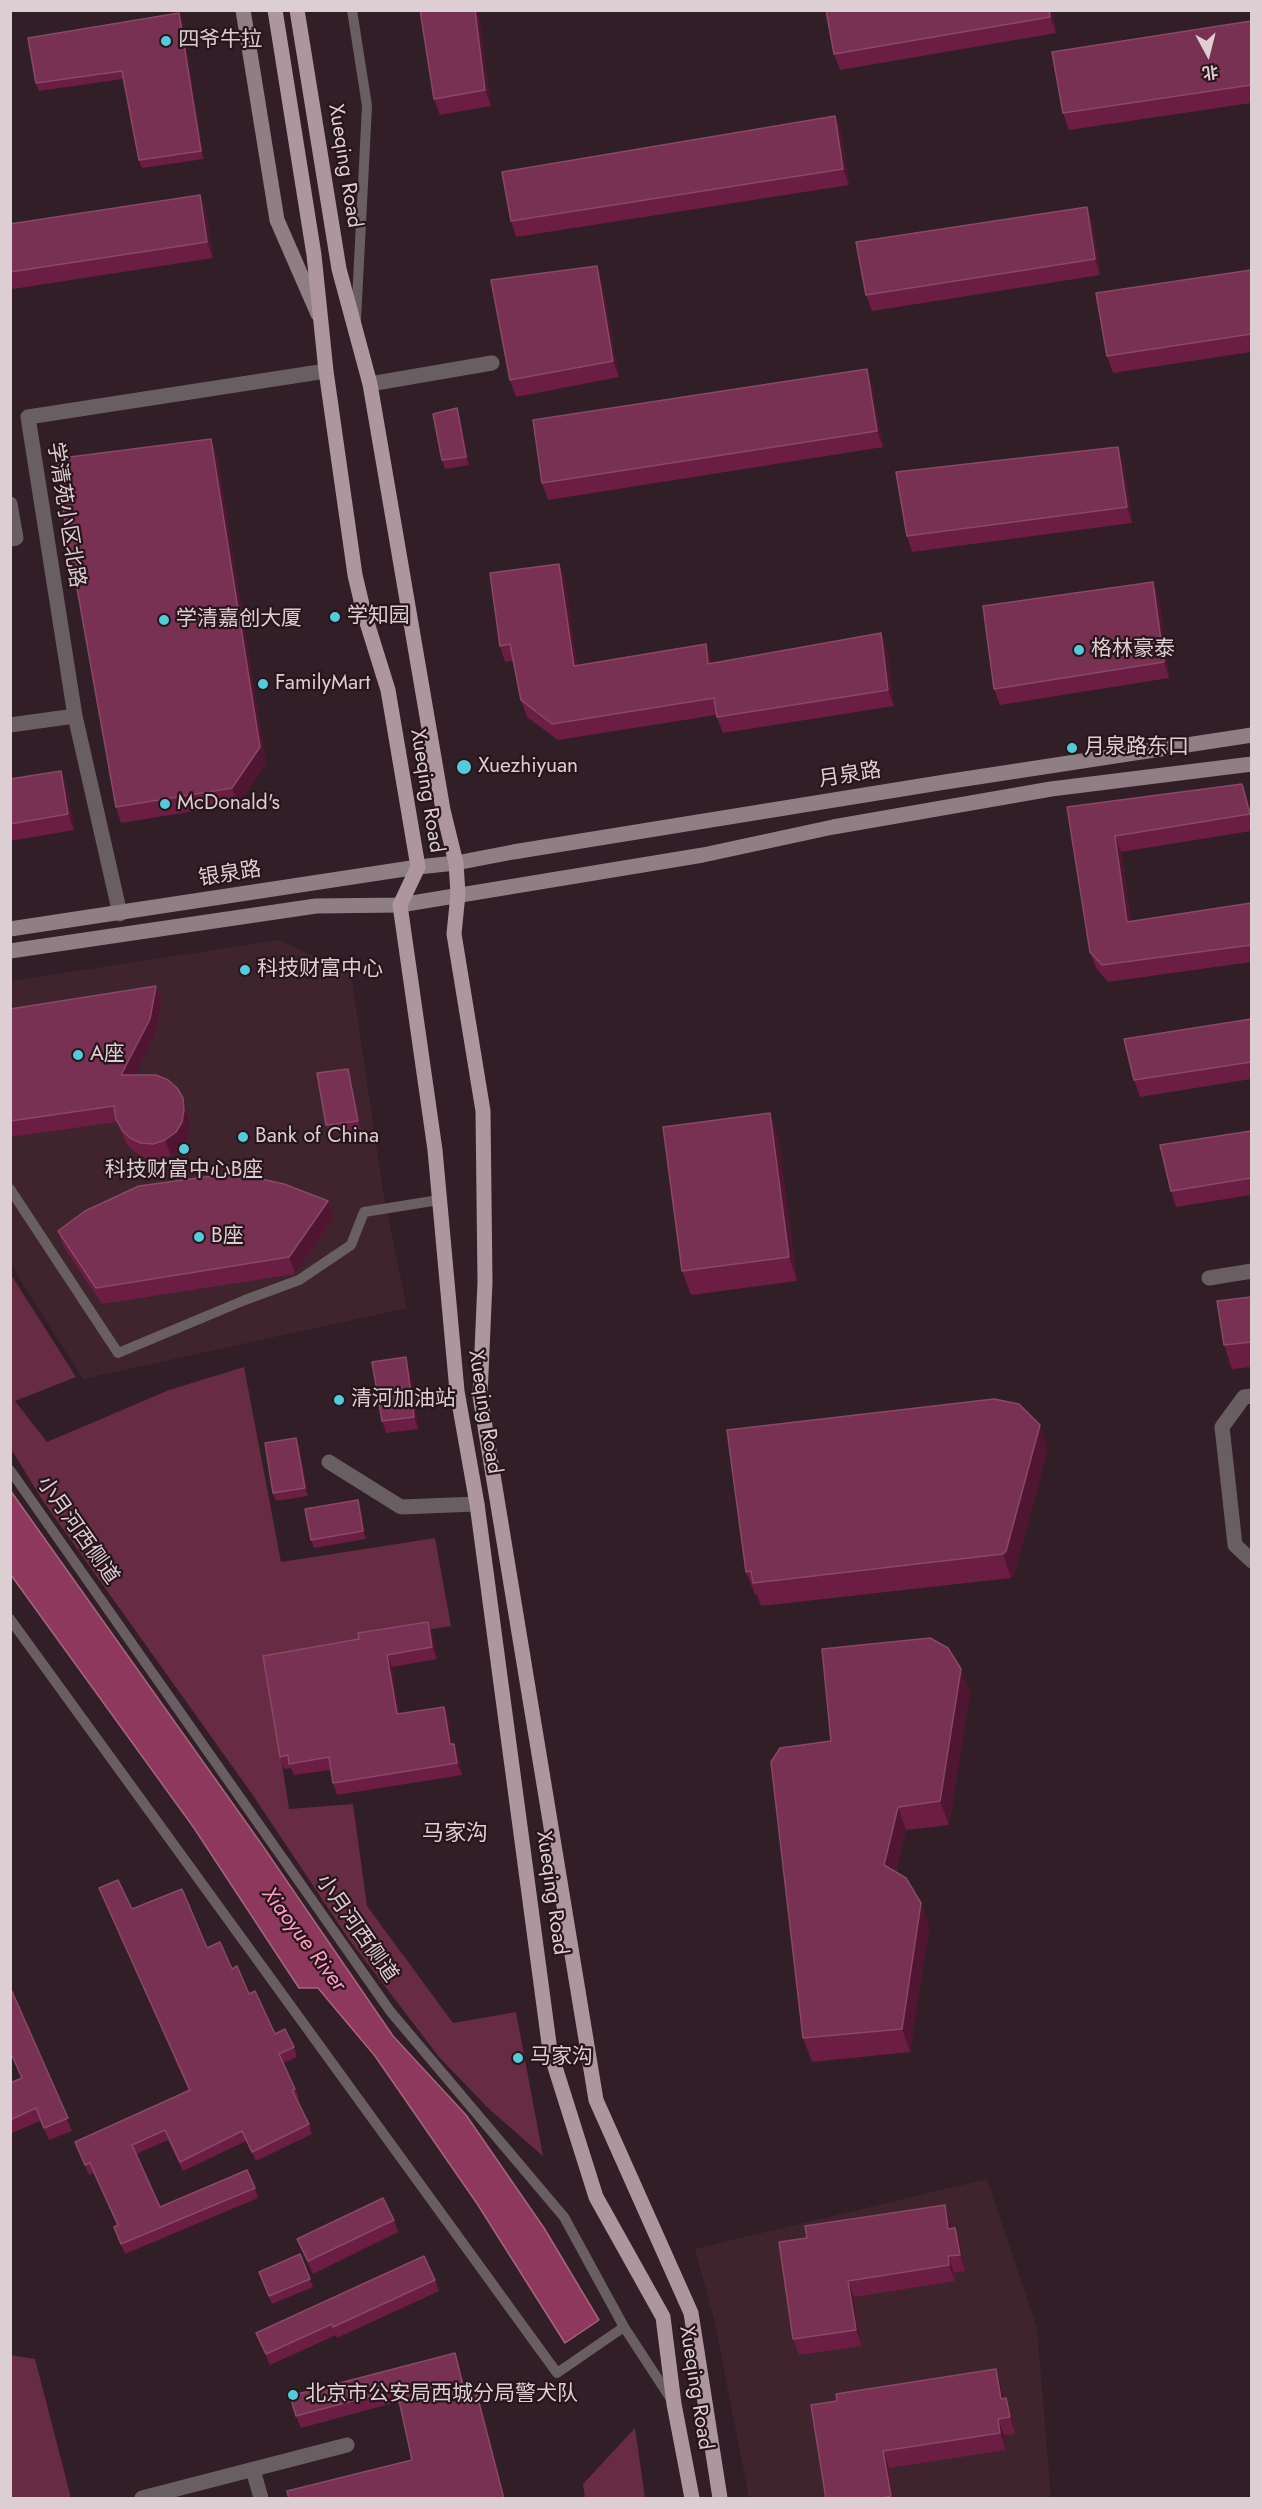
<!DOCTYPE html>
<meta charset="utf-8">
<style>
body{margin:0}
#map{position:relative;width:1262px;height:2509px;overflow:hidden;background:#321e26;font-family:Jost,"Noto Sans SC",sans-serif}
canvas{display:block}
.frame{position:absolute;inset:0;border:12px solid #dcced2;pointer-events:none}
.north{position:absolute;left:1178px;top:24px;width:60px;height:60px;-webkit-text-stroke:4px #28151c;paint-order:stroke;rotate:173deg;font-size:16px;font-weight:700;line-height:24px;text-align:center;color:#dcced2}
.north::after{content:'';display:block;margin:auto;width:21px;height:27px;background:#dcced2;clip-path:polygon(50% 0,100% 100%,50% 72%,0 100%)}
</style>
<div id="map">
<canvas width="1262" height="2509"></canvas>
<div class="frame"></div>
<div class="north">北</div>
</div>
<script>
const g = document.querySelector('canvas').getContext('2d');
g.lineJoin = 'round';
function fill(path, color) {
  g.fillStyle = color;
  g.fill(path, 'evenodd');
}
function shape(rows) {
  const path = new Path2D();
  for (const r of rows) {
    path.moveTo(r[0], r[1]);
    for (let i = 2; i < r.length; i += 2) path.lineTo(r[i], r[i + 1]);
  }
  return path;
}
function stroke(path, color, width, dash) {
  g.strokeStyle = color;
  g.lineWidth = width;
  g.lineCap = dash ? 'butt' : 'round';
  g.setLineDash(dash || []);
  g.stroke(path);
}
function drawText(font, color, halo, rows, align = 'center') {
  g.font = font + ' Jost,"Noto Sans SC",sans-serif';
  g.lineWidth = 4.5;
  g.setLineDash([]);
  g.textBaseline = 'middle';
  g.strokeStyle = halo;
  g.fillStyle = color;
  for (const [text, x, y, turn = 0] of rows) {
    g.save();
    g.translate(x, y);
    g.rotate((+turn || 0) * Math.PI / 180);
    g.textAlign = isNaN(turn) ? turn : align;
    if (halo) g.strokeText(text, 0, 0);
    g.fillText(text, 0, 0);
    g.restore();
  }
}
fill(shape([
 [279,940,351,974,384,1197,407,1308,83,1379,11,1265,11,981],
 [987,2179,1037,2328,1051,2498,749,2498,714,2319,695,2249]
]), '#3f242e');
fill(shape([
 [10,1273,76,1377,15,1401,47,1442,169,1390,244,1367,281,1562,435,1538,451,1626,265,1656,289,1809,353,1804,367,1906,453,2023,516,2012,543,2156,489,2109,439,2057,348,1938,252,1794,43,1501,11,1449],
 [10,2355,35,2359,71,2498,11,2498],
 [635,2428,645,2498,585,2498,583,2484]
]), '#682b44');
const water = shape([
 [10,1490,260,1842,393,2036,466,2115,544,2228,599,2320,565,2343,478,2205,375,2056,318,1988,299,1988,194,1828,11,1575,10,1490]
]);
fill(water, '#8d385c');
stroke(water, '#a5657f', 1.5);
stroke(shape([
 [352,10,367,106,356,320],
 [10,1189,118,1353,245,1300,299,1280,351,1245,364,1212,439,1200],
 [10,1470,390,2011,564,2217,624,2327,671,2399],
 [10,1619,557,2373,624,2327]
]), '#695e61', 10);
stroke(shape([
 [370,384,492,363],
 [10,504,16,538,10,539],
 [10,725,75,716],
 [120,914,75,716,28,417,326,371],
 [1209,1278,1252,1271],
 [1252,1396,1244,1397,1222,1427,1235,1545,1252,1561],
 [329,1462,401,1507,477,1504],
 [253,2470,261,2498],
 [142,2498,347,2445]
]), '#695e61', 15);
stroke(shape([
 [243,10,277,220,318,314],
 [10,929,418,867,456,863,513,852,945,782,1252,735],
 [10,951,316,906,400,905,703,855,833,827,1051,789,1252,764]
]), '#8f7e83', 15);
stroke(shape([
 [275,10,314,255,326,371,355,575,364,613,388,690,418,867,400,905,435,1150,457,1391,477,1504,550,2051,596,2197,663,2317,674,2404,692,2498],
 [297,10,339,269,370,384,443,810,456,863,458,894,454,934,483,1111,485,1282,480,1396,596,2100,691,2313,720,2498]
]), '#ad969d', 15);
fill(shape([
 [478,10,491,106,440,115,434,99],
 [826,10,1052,10,1056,33,840,70,834,54],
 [182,21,204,159,142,168,139,160,123,79,39,91,36,83],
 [1251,21,1251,103,1069,130,1063,113],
 [835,116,841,132,849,185,516,237,511,221],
 [200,195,206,212,213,258,13,289,10,281,10,224],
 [1093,223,1100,275,872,311,866,295],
 [597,266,602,282,619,377,516,397,510,380],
 [1251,270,1251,352,1113,373,1107,356],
 [872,386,883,447,548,500,542,483],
 [460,417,469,465,445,469,442,460],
 [211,439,217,455,266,764,238,804,121,823,116,807],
 [1124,463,1132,523,912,552,907,536],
 [559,564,565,580,577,666,712,660,712,663,881,633,887,649,894,706,723,733,716,715,558,740,527,717,521,700,514,661,505,662,500,646],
 [1153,582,1159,598,1169,678,1000,705,994,689],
 [61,771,67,787,74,830,10,841,10,779],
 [1248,800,1251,815,1251,831,1121,852,1131,921,1251,903,1251,962,1108,982,1096,968,1090,952,1067,807],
 [156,986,162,1002,155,1035,135,1075,183,1098,188,1114,190,1126,188,1138,181,1148,171,1156,159,1159,147,1159,136,1153,127,1145,117,1122,10,1137,10,1009],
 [1251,1019,1251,1079,1140,1097,1134,1080],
 [351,1077,361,1129,329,1133,326,1125],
 [1251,1131,1251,1195,1176,1207,1171,1191],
 [778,1137,797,1281,691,1295,682,1271],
 [328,1201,334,1217,295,1274,102,1304,64,1247,58,1231],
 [1251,1297,1251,1367,1232,1369,1224,1345],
 [410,1370,418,1429,386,1433,382,1421],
 [296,1438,299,1446,308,1496,276,1501,273,1493],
 [1048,1448,1014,1575,1011,1578,761,1606,757,1595,755,1595,746,1572],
 [358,1500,361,1509,366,1539,314,1548,311,1540],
 [428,1622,432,1634,437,1659,392,1667,399,1714,444,1707,448,1718,452,1744,458,1756,462,1775,337,1795,333,1783,331,1770,294,1775,291,1768,284,1769,280,1757,359,1639],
 [970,1692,949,1825,906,1830,896,1872,921,1903,929,1927,910,2052,812,2062,803,2038,831,1741],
 [99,1888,132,1909,207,1948,232,1969,275,2034,294,2047,297,2057,283,2063,295,2089,299,2098,297,2099,309,2124,312,2134,256,2161,246,2141,183,2171,168,2140,136,2154,160,2207,255,2188,258,2198,125,2254,114,2227,117,2225,93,2173,89,2175,75,2142,189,2091],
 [10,1987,72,2131,49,2140,40,2121,10,2134,10,2083,22,2078,10,2053],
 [394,2220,398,2232,313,2274,302,2251,297,2239],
 [951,2221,952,2229,961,2244,965,2271,954,2273,955,2281,854,2297,862,2346,799,2355,793,2339,807,2238],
 [259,2272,310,2279,313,2287,272,2304],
 [435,2280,439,2291,337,2338,336,2335,270,2365,256,2333],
 [455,2353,459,2365,467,2397,477,2395,482,2407,412,2460,400,2404,398,2404,397,2402,301,2428,296,2416],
 [1002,2385,1004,2399,1006,2398,1012,2415,1015,2434,1004,2435,1006,2450,889,2468,894,2499,826,2499,811,2405]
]), '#6c1d44');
fill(shape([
 [475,10,478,10,491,106,485,90],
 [1049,10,1052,10,1056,33,1050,17],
 [179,13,182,21,204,159,201,151],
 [835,116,841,132,849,185,843,169],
 [200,195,206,212,213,258,207,242],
 [1087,207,1093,223,1100,275,1095,259],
 [597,266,602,282,619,377,613,361],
 [867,369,872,386,883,447,877,431],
 [457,408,460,417,469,465,466,457],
 [211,439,217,455,266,764,238,804,232,788],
 [1118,447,1124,463,1132,523,1127,507],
 [559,564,565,580,580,682,574,666],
 [1153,582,1159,598,1169,678,1164,662],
 [881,633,887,649,894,706,888,690],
 [706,644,712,660,714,680,708,664],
 [61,771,67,787,74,830,68,814],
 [1242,784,1248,800,1251,815,1251,819],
 [1115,836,1121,852,1133,938,1127,922],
 [156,986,162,1002,155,1035,127,1091,121,1075],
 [348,1069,351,1077,361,1129,358,1121],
 [183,1098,188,1114,190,1126,188,1138,181,1148,171,1156,165,1140],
 [770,1113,778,1137,797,1281,789,1257],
 [328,1201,334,1217,295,1274,289,1257],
 [406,1357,410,1370,418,1429,414,1417],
 [1040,1425,1048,1448,1014,1575,1011,1578,1003,1554],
 [296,1438,299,1446,308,1496,305,1488],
 [358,1500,361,1509,366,1539,363,1531],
 [428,1622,432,1634,437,1659,432,1647],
 [387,1655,392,1667,401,1726,397,1714],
 [961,1669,970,1692,949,1825,940,1801],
 [444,1707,448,1718,454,1756,450,1744],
 [454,1744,458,1756,462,1775,457,1763],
 [898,1807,906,1830,893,1888,884,1865],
 [921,1903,929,1927,910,2052,902,2029],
 [945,2205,951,2221,954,2245,948,2229],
 [955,2228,961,2244,965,2271,960,2255],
 [948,2256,954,2273,955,2281,949,2265],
 [848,2281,854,2297,862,2346,856,2330],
 [455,2353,459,2365,470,2410,466,2398],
 [996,2369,1002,2385,1007,2416,1001,2399],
 [477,2395,482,2407,505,2499,504,2499],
 [1006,2398,1012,2415,1015,2434,1010,2417],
 [998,2419,1004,2435,1006,2450,1000,2433],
 [883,2451,889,2468,894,2499,891,2499,891,2496]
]), '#501631');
const building = shape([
 [420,10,475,10,485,90,434,99,420,10],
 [826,10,1049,10,1050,17,834,54,826,10],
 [179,13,201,151,139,160,122,71,36,83,28,38,179,13],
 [1251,21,1251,85,1063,113,1052,52,1251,21],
 [835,116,843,169,511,221,502,172,835,116],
 [200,195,207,242,10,272,10,224,200,195],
 [1087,207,1095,259,866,295,856,242,1087,207],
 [597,266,613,361,510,380,491,280,597,266],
 [1251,270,1251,334,1107,356,1096,293,1251,270],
 [867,369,877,431,542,483,533,420,867,369],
 [457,408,466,457,442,460,433,414,457,408],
 [211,439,260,747,232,788,116,807,54,459,211,439],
 [1118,447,1127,507,907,536,896,472,1118,447],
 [559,564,574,666,706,644,708,664,881,633,888,690,717,717,714,698,552,724,521,700,510,644,500,646,490,573,559,564],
 [1153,582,1164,662,994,689,983,606,1153,582],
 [61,771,68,814,10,824,10,779,61,771],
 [1242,784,1250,814,1115,836,1127,922,1251,903,1251,945,1102,965,1090,952,1067,807,1242,784],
 [156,986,150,1019,121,1075,156,1075,168,1080,177,1088,183,1098,184,1110,182,1122,176,1132,165,1140,153,1144,141,1143,130,1138,122,1130,116,1119,114,1106,10,1121,10,1009,156,986],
 [1251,1019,1251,1062,1134,1080,1124,1039,1251,1019],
 [348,1069,358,1121,326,1125,317,1073,348,1069],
 [770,1113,789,1257,682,1271,663,1127,770,1113],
 [1251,1131,1251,1178,1171,1191,1160,1145,1251,1131],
 [234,1173,284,1184,328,1201,289,1257,96,1288,58,1231,85,1211,139,1186,234,1173],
 [1251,1297,1251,1342,1224,1345,1217,1301,1251,1297],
 [406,1357,414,1417,382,1421,372,1362,406,1357],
 [994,1399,1019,1404,1040,1425,1006,1551,1003,1554,753,1583,751,1571,746,1572,727,1430,994,1399],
 [296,1438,305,1488,273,1493,265,1443,296,1438],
 [358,1500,363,1531,311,1540,305,1509,358,1500],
 [428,1622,432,1647,387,1655,397,1714,444,1707,450,1744,454,1744,457,1763,333,1783,329,1757,289,1764,288,1755,280,1757,263,1656,359,1639,358,1633,428,1622],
 [930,1638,948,1648,961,1669,940,1801,898,1807,884,1865,906,1878,921,1903,902,2029,803,2038,771,1762,780,1748,831,1741,822,1649,930,1638],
 [118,1880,132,1909,182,1889,207,1948,220,1942,232,1969,237,1966,249,1994,255,1991,275,2034,285,2029,294,2047,279,2054,295,2089,292,2090,309,2124,252,2152,242,2131,180,2162,165,2130,132,2145,160,2207,247,2170,255,2188,121,2244,114,2227,118,2225,90,2163,85,2165,75,2142,190,2090,99,1888,118,1880],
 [10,1987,68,2118,44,2128,36,2108,10,2120,10,2083,22,2078,10,2051,10,1987],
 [383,2198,394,2220,308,2261,297,2239,383,2198],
 [945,2205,948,2229,955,2228,960,2255,948,2256,949,2265,848,2281,856,2330,793,2339,779,2242,807,2238,805,2226,945,2205],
 [300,2254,310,2279,269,2296,259,2272,300,2254],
 [424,2256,435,2280,333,2327,332,2324,266,2354,256,2333,424,2256],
 [455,2353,466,2398,477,2395,504,2499,289,2499,287,2491,412,2460,397,2391,393,2392,393,2390,296,2416,290,2396,455,2353],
 [996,2369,1001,2399,1006,2398,1010,2417,998,2419,1000,2433,883,2451,891,2496,878,2499,826,2499,811,2405,837,2401,836,2394,996,2369]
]);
fill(building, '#783053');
stroke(building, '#884967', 1.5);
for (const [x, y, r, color] of [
 [166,41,6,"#52cbda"],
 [335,617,6,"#52cbda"],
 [164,620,6,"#52cbda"],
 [1079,650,6,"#52cbda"],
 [263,684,6,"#52cbda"],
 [1072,748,6,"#52cbda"],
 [464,767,8,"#52cbda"],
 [165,804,6,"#52cbda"],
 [245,970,6,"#52cbda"],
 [78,1055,6,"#52cbda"],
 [243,1137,6,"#52cbda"],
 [184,1149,6,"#52cbda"],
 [199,1237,6,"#52cbda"],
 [339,1400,6,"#52cbda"],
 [518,2058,6,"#52cbda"],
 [293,2395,6,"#52cbda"]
]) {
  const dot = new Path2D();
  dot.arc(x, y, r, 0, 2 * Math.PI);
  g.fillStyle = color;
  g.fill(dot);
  stroke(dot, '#28151c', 2);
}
drawText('21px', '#dcced2', '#28151c', [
 ["四爷牛拉",178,41],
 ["学知园",347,617],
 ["学清嘉创大厦",176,620],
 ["格林豪泰",1091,650],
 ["FamilyMart",275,684],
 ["月泉路东口",1084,748],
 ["Xuezhiyuan",478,767],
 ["McDonald's",177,804],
 ["科技财富中心",257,970],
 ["A座",90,1055],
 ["Bank of China",255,1137],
 ["科技财富中心B座",184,1171,"center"],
 ["B座",211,1237],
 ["清河加油站",351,1400],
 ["马家沟",530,2058],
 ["北京市公安局西城分局警犬队",305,2395]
], 'left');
drawText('21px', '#dcced2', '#28151c', [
 ["Xueqing Road",344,166,81],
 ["学清苑小区北路",65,515,81],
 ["月泉路",850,776,-9],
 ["Xueqing Road",426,791,81],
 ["银泉路",230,875,-9],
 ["Xueqing Road",484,1412,81],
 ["小月河西侧道",77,1531,55],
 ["Xueqing Road",551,1893,82],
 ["小月河西侧道",356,1929,55],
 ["Xueqing Road",695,2388,81]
]);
drawText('22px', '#dcced2', '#28151c', [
 ["马家沟",455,1835]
]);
drawText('italic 22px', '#ff9ec2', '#28151c', [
 ["Xiaoyue River",303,1940,53]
]);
</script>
